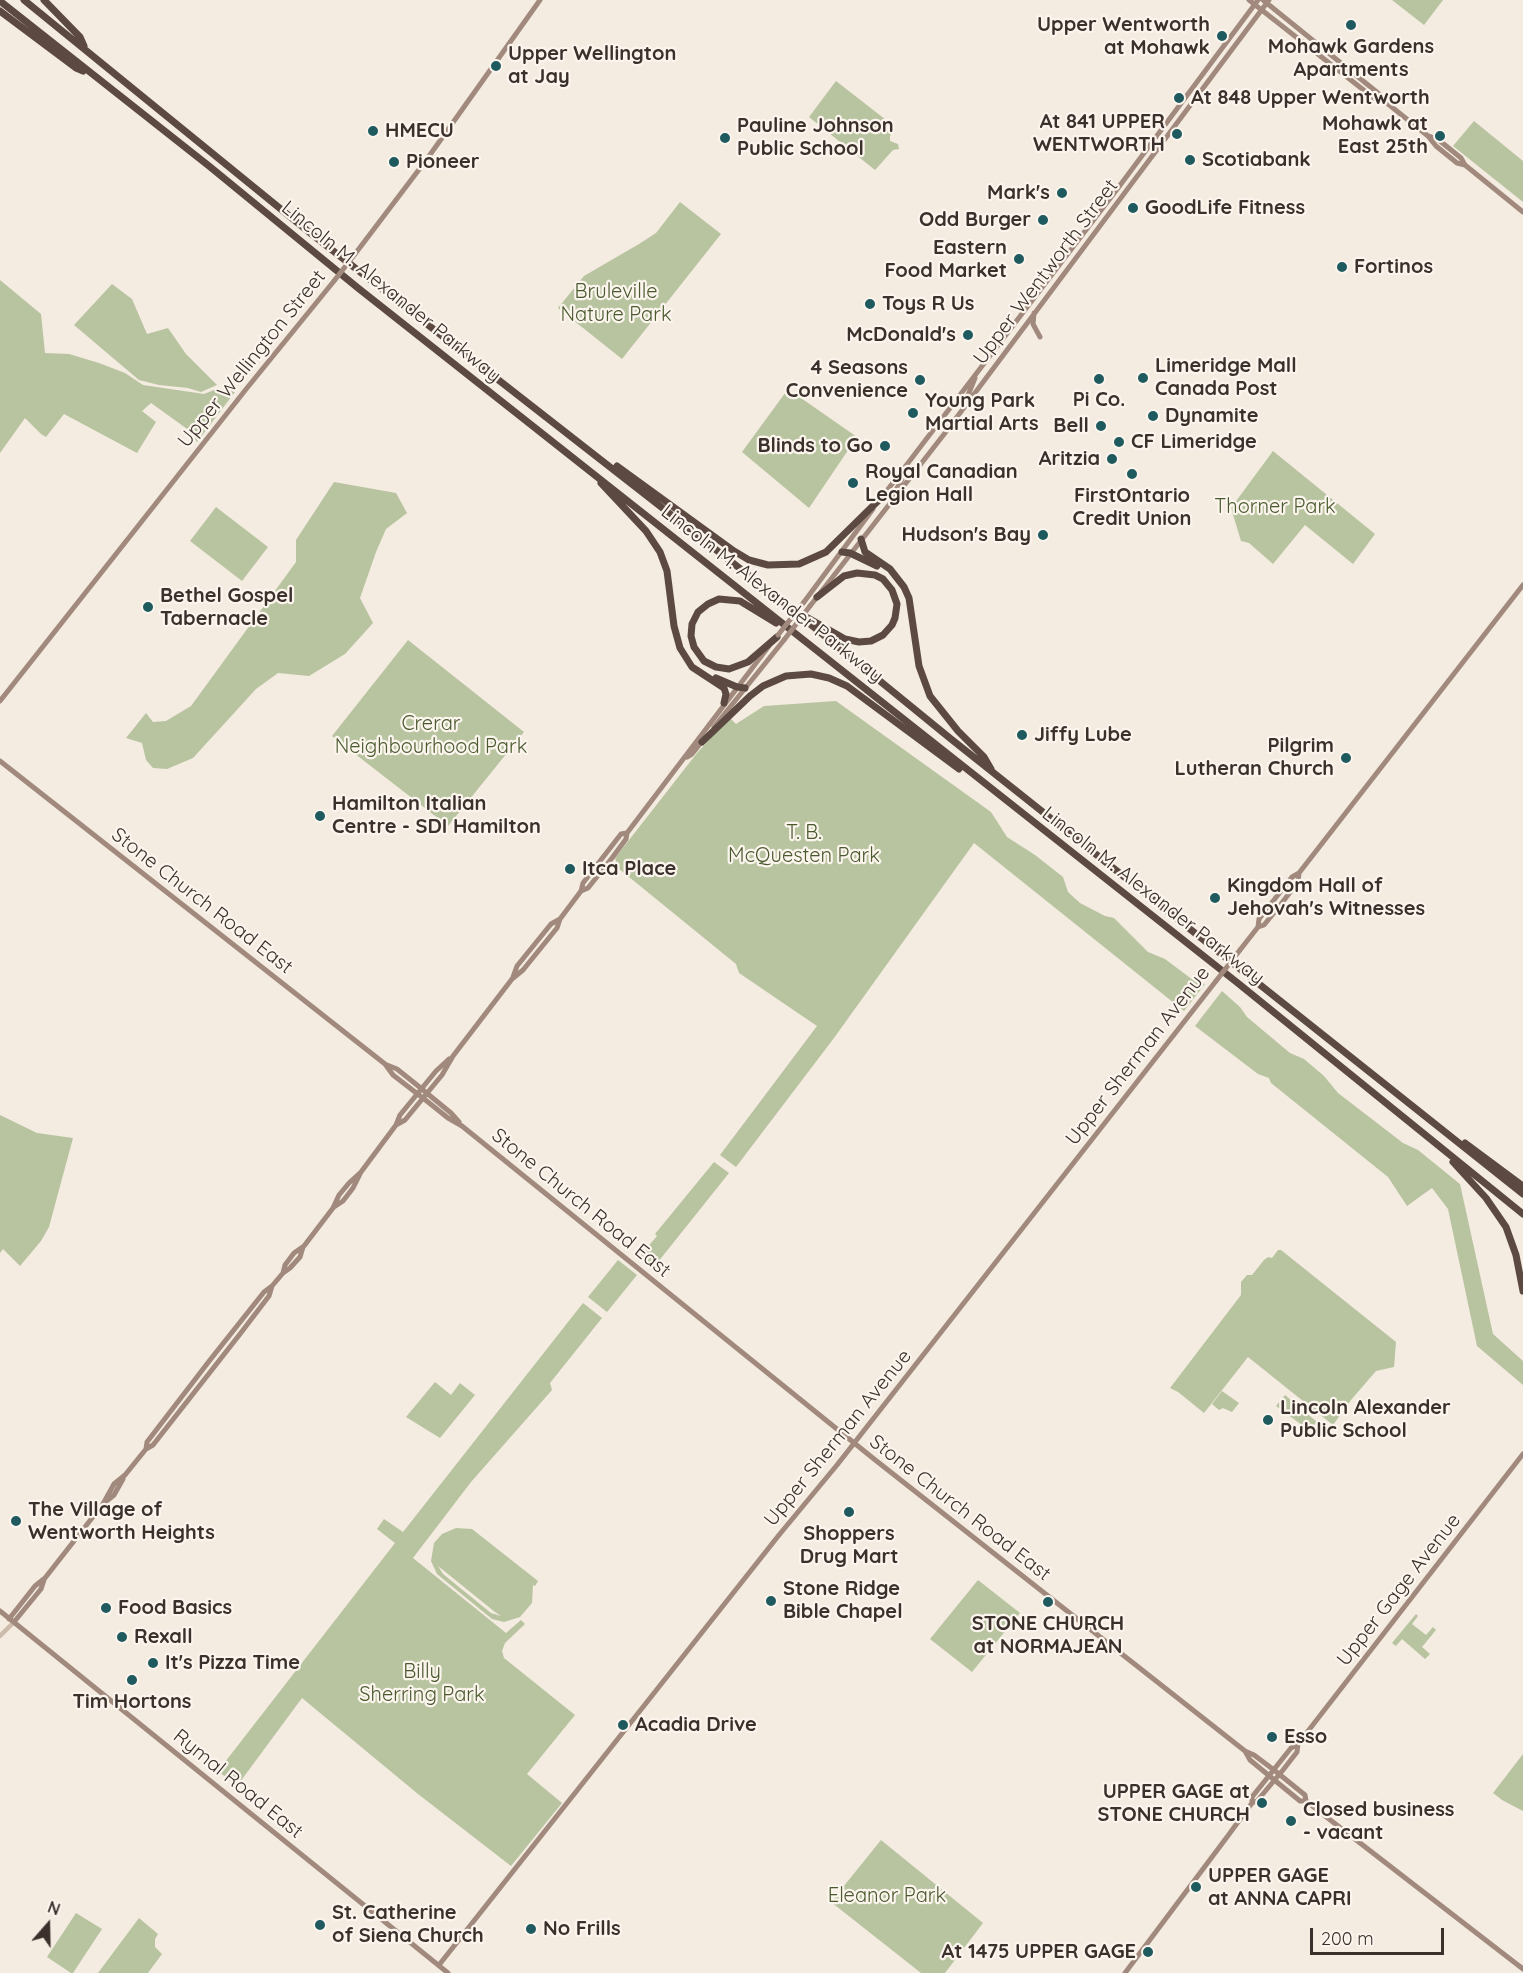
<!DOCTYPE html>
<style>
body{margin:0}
#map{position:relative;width:1523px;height:1973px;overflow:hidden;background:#f4ebe1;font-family:Quicksand,sans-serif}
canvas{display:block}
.north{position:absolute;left:18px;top:1895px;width:60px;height:60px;-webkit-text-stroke:4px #fbf5ee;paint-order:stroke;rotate:20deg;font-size:16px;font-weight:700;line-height:24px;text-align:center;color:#3b302b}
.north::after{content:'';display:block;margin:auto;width:21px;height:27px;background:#3b302b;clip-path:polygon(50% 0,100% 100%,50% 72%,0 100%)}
.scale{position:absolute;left:1310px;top:1928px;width:134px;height:27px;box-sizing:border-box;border:3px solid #3b302b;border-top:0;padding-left:8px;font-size:18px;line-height:21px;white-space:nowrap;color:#3b302b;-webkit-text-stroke:4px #fbf5ee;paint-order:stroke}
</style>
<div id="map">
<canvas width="1523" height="1973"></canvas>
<div class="north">N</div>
<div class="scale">200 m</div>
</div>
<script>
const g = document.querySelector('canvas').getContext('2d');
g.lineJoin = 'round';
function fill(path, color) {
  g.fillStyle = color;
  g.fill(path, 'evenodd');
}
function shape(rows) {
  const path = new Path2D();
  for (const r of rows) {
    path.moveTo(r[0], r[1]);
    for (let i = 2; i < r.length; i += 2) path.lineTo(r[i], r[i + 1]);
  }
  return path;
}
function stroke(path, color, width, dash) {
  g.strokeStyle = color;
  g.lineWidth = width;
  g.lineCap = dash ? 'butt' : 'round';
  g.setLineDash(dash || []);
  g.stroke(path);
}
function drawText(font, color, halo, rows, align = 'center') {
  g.font = font + ' Quicksand,sans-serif';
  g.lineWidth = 4.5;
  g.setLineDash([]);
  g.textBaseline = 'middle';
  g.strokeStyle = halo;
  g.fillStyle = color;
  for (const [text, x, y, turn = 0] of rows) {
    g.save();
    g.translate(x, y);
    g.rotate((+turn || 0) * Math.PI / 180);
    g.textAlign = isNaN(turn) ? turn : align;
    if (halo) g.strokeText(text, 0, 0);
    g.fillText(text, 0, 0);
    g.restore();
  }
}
fill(shape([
 [1392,0,1443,0,1424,25],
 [836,81,890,123,893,131,890,136,890,141,898,144,899,149,893,150,875,170,809,117],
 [1474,121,1523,161,1523,202,1453,146],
 [680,202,721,234,622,359,558,308,584,276,639,244,656,233],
 [0,280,41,314,45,353,69,354,99,363,125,373,143,385,204,394,214,390,227,389,235,392,197,442,190,431,151,403,142,411,156,422,137,453,64,414,46,437,41,434,25,418,0,453],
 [112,284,132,299,147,334,168,328,186,354,217,385,201,392,188,388,159,385,139,380,74,325],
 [788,389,857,437,809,508,742,452],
 [1273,451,1375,534,1353,564,1305,525,1273,564,1249,543,1241,541,1231,508],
 [334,482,396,493,407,513,386,529,376,552,360,598,373,623,345,654,309,676,278,673,256,689,193,758,167,769,153,768,146,760,142,743,126,738,146,713,153,722,166,721,191,706,296,562,296,540],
 [216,507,268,547,242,581,190,541],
 [408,640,524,732,448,826,332,736],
 [836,701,991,812,1007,837,1035,855,1063,877,1068,892,1080,903,1105,916,1114,918,1148,952,1165,959,1193,980,1205,984,1184,1011,974,843,834,1038,736,1167,720,1155,817,1026,739,973,736,964,618,868,615,858,697,753,730,718,736,724,764,706],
 [1222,991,1240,1007,1247,1017,1290,1053,1304,1059,1324,1076,1338,1093,1403,1143,1418,1150,1460,1184,1493,1334,1523,1361,1523,1385,1477,1346,1448,1209,1432,1188,1407,1206,1388,1177,1271,1083,1269,1078,1258,1074,1195,1026],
 [0,1115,37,1133,73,1138,49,1227,41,1241,20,1266,3,1249,0,1253],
 [714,1162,729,1173,654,1267,640,1256,657,1236,655,1234],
 [1278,1250,1281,1250,1396,1342,1394,1367,1376,1371,1351,1400,1333,1425,1248,1357,1204,1413,1178,1392,1170,1388,1241,1295,1241,1282,1247,1275,1252,1275,1264,1260,1268,1257,1272,1258],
 [618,1260,637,1275,607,1312,588,1297],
 [583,1303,602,1318,550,1383,552,1390,471,1482,413,1558,506,1633,521,1620,525,1624,505,1643,502,1651,504,1658,575,1715,527,1774,562,1803,511,1866,418,1794,302,1698,237,1786,218,1771,395,1543,377,1529,384,1519,403,1532],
 [435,1382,451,1395,460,1383,475,1395,440,1438,406,1417],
 [1222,1391,1239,1403,1232,1412,1223,1408,1219,1410,1212,1404],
 [1285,1395,1317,1422,1310,1431,1276,1406],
 [456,1528,472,1529,538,1581,535,1586,533,1585,532,1603,520,1617,504,1622,492,1619,437,1574,431,1561,434,1543,442,1534],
 [438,1566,495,1612,501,1616,491,1613,443,1574],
 [978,1580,1020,1613,972,1672,930,1639],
 [1416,1614,1418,1616,1412,1624,1426,1635,1433,1627,1436,1630,1422,1647,1430,1654,1425,1659,1402,1639,1396,1646,1392,1643],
 [1523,1754,1523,1811,1502,1800,1493,1793],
 [881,1840,983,1923,945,1973,921,1973,831,1902],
 [76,1913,102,1929,73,1973,71,1973,47,1957],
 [139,1918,158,1934,155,1939,155,1947,162,1954,148,1973,98,1973]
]), '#b8c4a0');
stroke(shape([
 [0,1636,14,1622]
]), '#cdbbac', 4.5);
stroke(shape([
 [1249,0,1375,99,1386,103],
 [1263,0,1378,93,1388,104,1428,136,1436,146,1457,163,1465,165],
 [1429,136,1440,141,1461,158,1465,165,1523,212],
 [355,254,427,159,540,0],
 [1034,313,1033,324,1040,337],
 [966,400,975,378],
 [895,492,902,479,904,468],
 [879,501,1118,188,1258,0],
 [804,602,873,509],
 [810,606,945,433,1269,0],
 [0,701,247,388,334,281],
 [714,727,784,640],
 [687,757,692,754,704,739],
 [0,761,385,1064,393,1075,428,1102,448,1118,462,1126,874,1459,1245,1751,1254,1755,1274,1770,1305,1795,1306,1801],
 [581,891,588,888,612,858,626,839,627,833,769,646],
 [1258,927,1259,919,1292,877,1299,873,1523,585],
 [1240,950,1258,927,1264,925,1281,904,1298,882,1299,873],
 [513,977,517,966,551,924,560,919],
 [387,1065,397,1069,417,1085,451,1113,459,1122],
 [396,1125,405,1120,442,1075,453,1056,512,979,523,970,557,928,560,919,581,891,583,883,621,834,627,833],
 [334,1207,343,1201,353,1188,361,1172,396,1125,400,1115,436,1071,449,1059],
 [283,1273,290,1268,300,1257,303,1247],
 [146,1449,147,1442,210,1360,264,1292,272,1286],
 [103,1504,114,1484,125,1475,146,1449,153,1445,240,1334,269,1296,272,1286,283,1273,285,1265,294,1253,304,1246,333,1208,339,1195,349,1183,361,1172],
 [0,1611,448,1973],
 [9,1619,35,1586,45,1578,103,1504,114,1495,123,1479],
 [14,1622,41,1589,44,1580],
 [1245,1751,1250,1760,1300,1801,1306,1801,1329,1819,1523,1969],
 [1252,1803,1257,1801,1283,1770,1297,1752,1298,1744],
 [439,1965,779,1535,837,1465,1216,981],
 [1125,1973,1227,1837,1252,1803,1252,1797,1291,1748,1298,1744,1523,1454]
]), '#a18a7d', 5);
stroke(shape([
 [24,0,309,232,788,606,951,739,1523,1194],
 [44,0,80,37,84,46],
 [0,1,209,166,358,288,1239,984,1523,1214],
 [0,11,76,68,83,71],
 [617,466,734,551,749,560,768,565,799,564,826,552,881,498],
 [601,483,646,531,660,552,667,571,674,626,680,648,692,667,724,688,726,694,724,703],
 [861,539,865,552,890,569,904,587,909,598,919,666,930,696,958,731,984,757,991,769],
 [842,552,850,553,877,566],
 [808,618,845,639,859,642,871,641,883,635,892,625,895,618,897,604,892,590,883,579,875,575,857,573,844,576,817,597],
 [776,623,740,601,719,599,708,604,698,612,692,624,691,636,694,647,704,661,716,667,729,669,748,662,777,637],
 [716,678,737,687,745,688],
 [702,742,750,696,763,686,786,676,811,674,829,678,847,686,959,769],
 [1465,1143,1523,1186],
 [1453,1162,1486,1198,1506,1227,1516,1255,1523,1291]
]), '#5c4a42', 7);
stroke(shape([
 [334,281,355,254],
 [778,635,804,602],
 [784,640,810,606],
 [1216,981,1240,950]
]), '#a18a7d', 5);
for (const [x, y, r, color] of [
 [1351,25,6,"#1f5a5e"],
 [1222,36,6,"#1f5a5e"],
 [496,66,6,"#1f5a5e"],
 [1179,98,6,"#1f5a5e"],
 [373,131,6,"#1f5a5e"],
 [1177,134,6,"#1f5a5e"],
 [1440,136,6,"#1f5a5e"],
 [725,138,6,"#1f5a5e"],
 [1190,160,6,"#1f5a5e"],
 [394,162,6,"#1f5a5e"],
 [1062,193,6,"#1f5a5e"],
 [1133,208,6,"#1f5a5e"],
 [1043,220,6,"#1f5a5e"],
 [1019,259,6,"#1f5a5e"],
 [1342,267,6,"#1f5a5e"],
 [870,304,6,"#1f5a5e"],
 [968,335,6,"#1f5a5e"],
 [1143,378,6,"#1f5a5e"],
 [1099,379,6,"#1f5a5e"],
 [920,380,6,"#1f5a5e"],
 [913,413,6,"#1f5a5e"],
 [1153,416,6,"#1f5a5e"],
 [1101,426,6,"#1f5a5e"],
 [1119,442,6,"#1f5a5e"],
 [885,446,6,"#1f5a5e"],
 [1112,459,6,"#1f5a5e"],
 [1132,474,6,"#1f5a5e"],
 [853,483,6,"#1f5a5e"],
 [1043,535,6,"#1f5a5e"],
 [148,607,6,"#1f5a5e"],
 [1022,735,6,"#1f5a5e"],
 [1346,758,6,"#1f5a5e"],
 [320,816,6,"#1f5a5e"],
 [570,869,6,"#1f5a5e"],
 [1215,898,6,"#1f5a5e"],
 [1268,1420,6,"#1f5a5e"],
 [849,1512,6,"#1f5a5e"],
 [16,1521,6,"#1f5a5e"],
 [771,1601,6,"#1f5a5e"],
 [1048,1602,6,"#1f5a5e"],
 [106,1608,6,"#1f5a5e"],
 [122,1637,6,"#1f5a5e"],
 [153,1663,6,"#1f5a5e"],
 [132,1680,6,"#1f5a5e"],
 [623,1725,6,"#1f5a5e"],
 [1272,1737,6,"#1f5a5e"],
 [1262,1803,6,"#1f5a5e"],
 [1291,1821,6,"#1f5a5e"],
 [1196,1887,6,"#1f5a5e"],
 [320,1925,6,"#1f5a5e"],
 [531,1929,6,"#1f5a5e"],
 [1148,1952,6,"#1f5a5e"]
]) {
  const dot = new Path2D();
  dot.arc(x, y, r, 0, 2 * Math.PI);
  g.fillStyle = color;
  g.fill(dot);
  stroke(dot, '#fbf5ee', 2);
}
drawText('bold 20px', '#3b302b', '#fbf5ee', [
 ["Upper Wentworth",1210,25,"right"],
 ["at Mohawk",1210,48,"right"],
 ["Mohawk Gardens",1351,47,"center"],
 ["Apartments",1351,70,"center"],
 ["Upper Wellington",508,54],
 ["at Jay",508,77],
 ["At 848 Upper Wentworth",1191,98],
 ["At 841 UPPER",1165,122,"right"],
 ["WENTWORTH",1165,145,"right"],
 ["Mohawk at",1428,124,"right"],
 ["East 25th",1428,147,"right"],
 ["Pauline Johnson",737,126],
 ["Public School",737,149],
 ["HMECU",385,131],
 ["Scotiabank",1202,160],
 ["Pioneer",406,162],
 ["Mark's",1050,193,"right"],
 ["GoodLife Fitness",1145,208],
 ["Odd Burger",1031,220,"right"],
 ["Eastern",1007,248,"right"],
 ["Food Market",1007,271,"right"],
 ["Fortinos",1354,267],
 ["Toys R Us",882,304],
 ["McDonald's",956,335,"right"],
 ["Limeridge Mall",1155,366],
 ["Canada Post",1155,389],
 ["4 Seasons",908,368,"right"],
 ["Convenience",908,391,"right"],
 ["Pi Co.",1099,400,"center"],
 ["Young Park",925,401],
 ["Martial Arts",925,424],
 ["Dynamite",1165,416],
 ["Bell",1089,426,"right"],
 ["CF Limeridge",1131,442],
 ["Blinds to Go",873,446,"right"],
 ["Aritzia",1100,459,"right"],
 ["Royal Canadian",865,472],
 ["Legion Hall",865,495],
 ["FirstOntario",1132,496,"center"],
 ["Credit Union",1132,519,"center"],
 ["Hudson's Bay",1031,535,"right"],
 ["Bethel Gospel",160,596],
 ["Tabernacle",160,619],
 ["Jiffy Lube",1034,735],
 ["Pilgrim",1334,746,"right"],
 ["Lutheran Church",1334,769,"right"],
 ["Hamilton Italian",332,804],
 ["Centre - SDI Hamilton",332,827],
 ["Itca Place",582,869],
 ["Kingdom Hall of",1227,886],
 ["Jehovah's Witnesses",1227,909],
 ["Lincoln Alexander",1280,1408],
 ["Public School",1280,1431],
 ["The Village of",28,1510],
 ["Wentworth Heights",28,1533],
 ["Shoppers",849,1534,"center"],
 ["Drug Mart",849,1557,"center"],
 ["Stone Ridge",783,1589],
 ["Bible Chapel",783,1612],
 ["Food Basics",118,1608],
 ["STONE CHURCH",1048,1624,"center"],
 ["at NORMAJEAN",1048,1647,"center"],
 ["Rexall",134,1637],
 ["It's Pizza Time",165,1663],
 ["Tim Hortons",132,1702,"center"],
 ["Acadia Drive",635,1725],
 ["Esso",1284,1737],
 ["UPPER GAGE at",1250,1792,"right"],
 ["STONE CHURCH",1250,1815,"right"],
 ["Closed business",1303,1810],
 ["- vacant",1303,1833],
 ["UPPER GAGE",1208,1876],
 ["at ANNA CAPRI",1208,1899],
 ["St. Catherine",332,1913],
 ["of Siena Church",332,1936],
 ["No Frills",543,1929],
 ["At 1475 UPPER GAGE",1136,1952,"right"]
], 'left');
drawText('20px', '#3b302b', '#fbf5ee', [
 ["Upper Wentworth Street",1046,272,-53],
 ["Lincoln M. Alexander Parkway",391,292,39],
 ["Upper Wellington Street",252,359,-51],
 ["Lincoln M. Alexander Parkway",772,594,38],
 ["Lincoln M. Alexander Parkway",1153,896,38],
 ["Stone Church Road East",202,901,38],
 ["Upper Sherman Avenue",1138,1056,-52],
 ["Stone Church Road East",581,1203,39],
 ["Upper Sherman Avenue",838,1438,-51],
 ["Stone Church Road East",960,1508,38],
 ["Upper Gage Avenue",1399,1590,-52],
 ["Rymal Road East",238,1784,39]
]);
drawText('20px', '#4a5a2e', '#fbf5ee', [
 ["Bruleville",616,292],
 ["Nature Park",616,315],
 ["Thorner Park",1275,507],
 ["Crerar",431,724],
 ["Neighbourhood Park",431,747],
 ["T. B.",804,833],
 ["McQuesten Park",804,856],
 ["Billy",422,1672],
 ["Sherring Park",422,1695],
 ["Eleanor Park",887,1896]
]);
</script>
